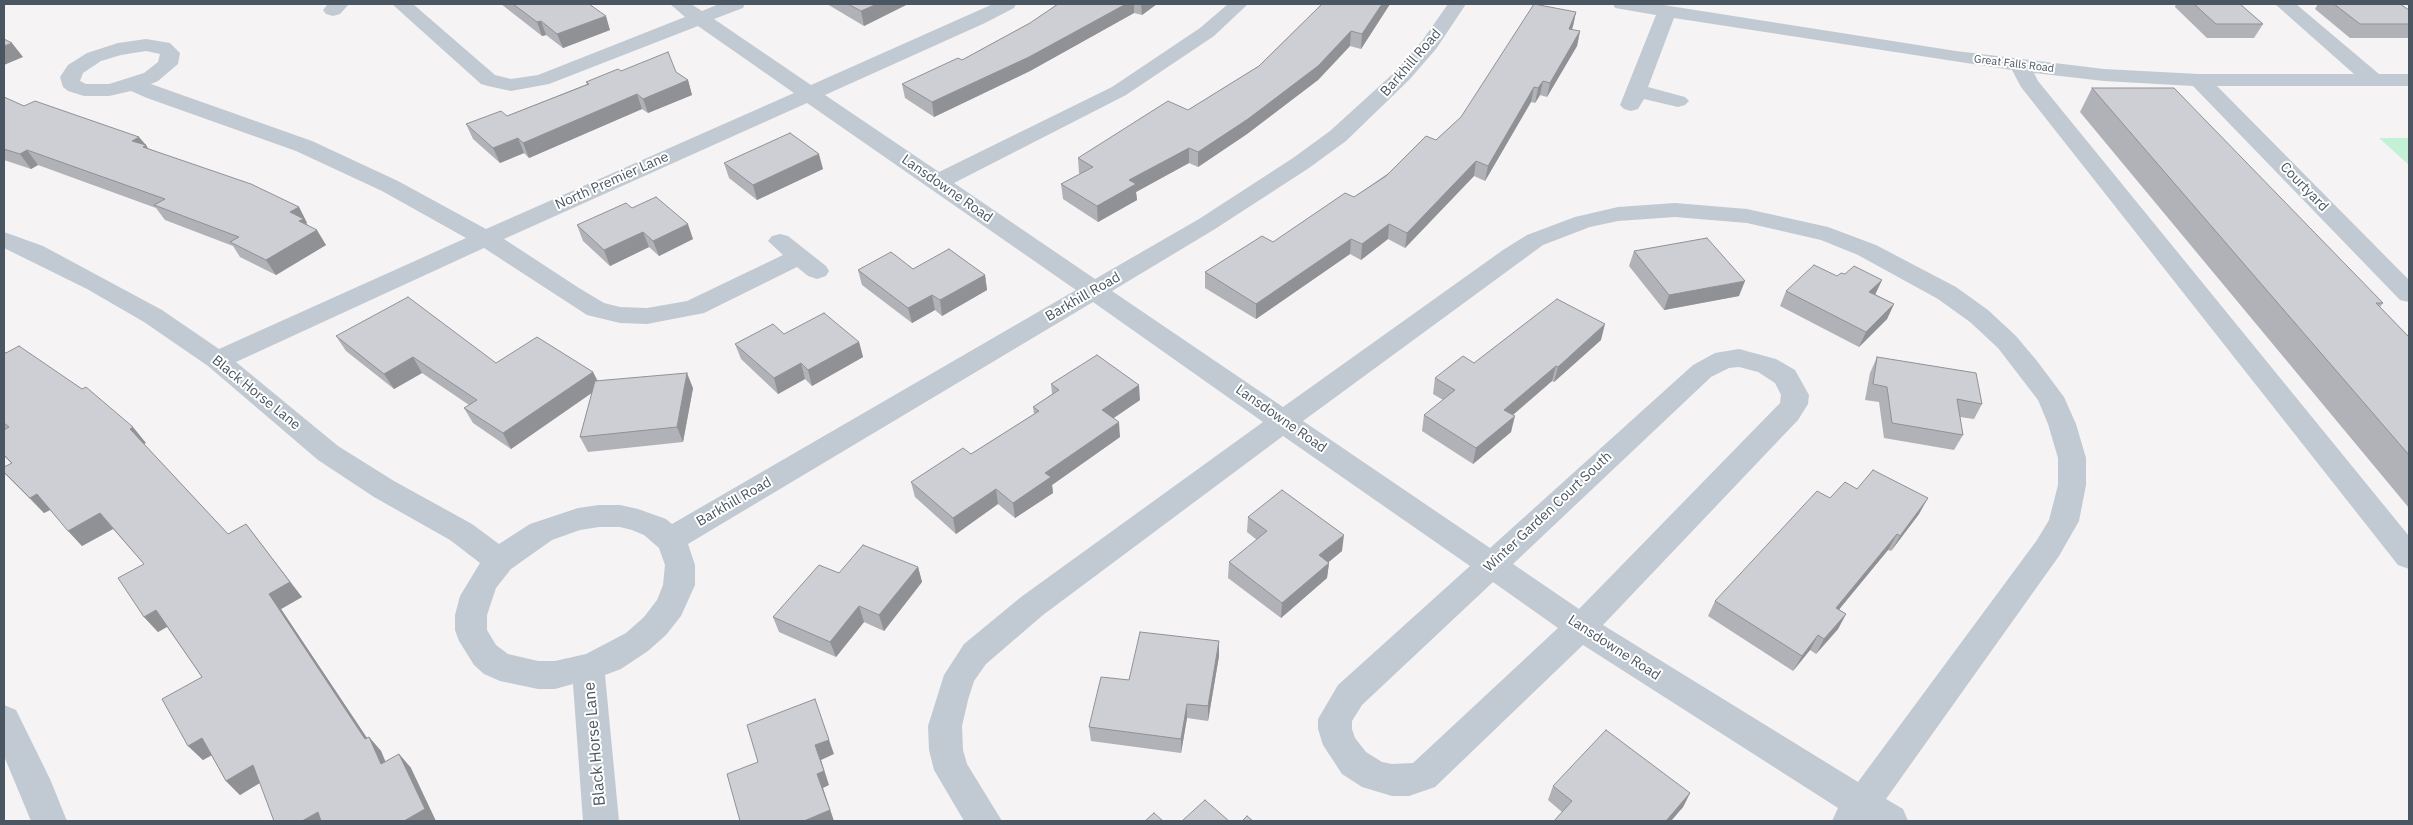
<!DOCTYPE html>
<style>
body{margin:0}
#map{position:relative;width:2413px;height:825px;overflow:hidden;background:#f5f3f3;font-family:"IBM Plex Sans",sans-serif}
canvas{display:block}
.frame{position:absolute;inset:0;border:5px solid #4a5661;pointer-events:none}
</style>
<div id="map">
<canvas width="2413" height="825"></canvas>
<div class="frame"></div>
</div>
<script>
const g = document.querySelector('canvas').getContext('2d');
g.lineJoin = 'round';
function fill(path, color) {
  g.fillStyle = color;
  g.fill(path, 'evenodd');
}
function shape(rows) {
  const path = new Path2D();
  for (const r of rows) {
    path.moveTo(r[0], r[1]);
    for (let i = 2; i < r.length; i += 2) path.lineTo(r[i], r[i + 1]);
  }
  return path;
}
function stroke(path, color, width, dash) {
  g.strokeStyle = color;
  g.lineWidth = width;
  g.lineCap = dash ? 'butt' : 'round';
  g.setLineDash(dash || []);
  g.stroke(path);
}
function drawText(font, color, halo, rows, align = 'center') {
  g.font = font + ' "IBM Plex Sans",sans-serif';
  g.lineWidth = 4;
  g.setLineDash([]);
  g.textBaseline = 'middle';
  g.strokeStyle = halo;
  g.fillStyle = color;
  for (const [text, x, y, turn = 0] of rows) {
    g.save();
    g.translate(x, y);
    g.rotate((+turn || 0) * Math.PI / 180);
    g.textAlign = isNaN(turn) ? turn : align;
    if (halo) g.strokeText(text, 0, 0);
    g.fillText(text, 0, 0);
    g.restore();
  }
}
fill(shape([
 [2379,138,2409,138,2409,165]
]), '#c3f1d5');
fill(shape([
 [328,4,349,4,340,14,333,16,326,14,323,10,328,4],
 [392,4,413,4,495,75,511,79,538,75,685,17,670,4,691,4,702,11,719,4,745,4,743,8,714,19,811,85,993,4,1016,4,1014,8,985,23,825,95,939,172,1112,87,1200,28,1228,4,1248,4,1214,36,1126,95,954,183,1095,279,1199,219,1293,158,1330,131,1396,71,1422,41,1448,4,1466,4,1436,49,1410,79,1346,141,1309,168,1215,229,1112,291,1283,407,1503,250,1527,235,1575,217,1618,207,1675,203,1747,209,1828,227,1876,245,1956,287,1988,310,2016,336,2037,361,2064,397,2076,424,2086,458,2086,485,2079,521,2059,556,1886,799,1903,809,1908,821,1832,821,1838,808,1583,645,1435,787,1409,796,1392,796,1362,787,1342,774,1323,745,1318,729,1318,719,1338,685,1470,566,1283,436,1043,615,986,664,974,681,968,700,962,726,963,750,967,764,1002,821,964,821,934,770,929,750,928,726,944,675,964,644,1021,597,1263,422,1093,302,688,544,695,565,695,585,681,616,666,635,648,651,621,669,605,675,619,821,583,821,573,684,555,689,538,689,500,681,484,674,474,665,459,641,455,630,455,615,460,596,480,563,450,540,374,497,318,460,208,366,144,322,87,289,4,248,4,232,43,246,162,310,219,349,466,238,382,191,296,151,147,98,131,91,109,96,84,96,68,91,63,87,60,77,68,65,87,53,118,43,146,39,170,43,180,53,178,64,158,81,151,84,312,141,398,181,486,229,794,93,698,26,549,84,511,91,488,86,481,84,392,4],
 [146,51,160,54,158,62,144,73,109,84,86,84,80,81,83,73,101,61,121,55,146,51],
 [807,103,1076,290,672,524,666,519,638,509,620,505,599,505,578,508,530,524,499,544,472,524,394,481,338,446,236,362,484,248,587,315,620,323,647,324,704,313,797,267,808,276,817,279,826,276,829,271,826,266,788,236,780,234,772,236,768,241,783,255,687,301,647,308,620,307,604,303,579,288,504,239,807,103],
 [1675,217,1747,223,1821,240,1858,255,1938,299,1970,322,1998,348,2038,400,2048,424,2058,458,2058,485,2049,520,2037,540,1858,782,1603,625,1798,420,1808,404,1809,395,1795,370,1776,359,1739,349,1715,353,1693,365,1490,548,1303,421,1543,245,1590,227,1618,221,1675,217],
 [1739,367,1758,372,1775,383,1781,395,1780,403,1579,609,1513,564,1711,377,1729,368,1739,367],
 [599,527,620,527,632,530,644,535,659,548,665,565,663,585,657,600,644,617,626,633,586,654,555,661,538,661,508,654,496,645,487,630,487,615,496,588,511,569,552,540,580,530,599,527],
 [1493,582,1558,628,1413,763,1392,764,1382,762,1366,752,1355,738,1352,729,1352,721,1362,705,1493,582],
 [1613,4,1657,4,1956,51,2104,69,2199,74,2354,74,2275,4,2296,4,2379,74,2409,74,2409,86,2217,86,2409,280,2409,302,2400,300,2193,86,2104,81,2034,73,2038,81,2409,536,2409,569,2398,565,2021,87,2012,70,1674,18,1648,87,1685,97,1689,101,1685,105,1678,107,1644,99,1638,109,1631,111,1624,109,1620,105,1656,15,1615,8,1613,4],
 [4,705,16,710,50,779,67,821,31,821,4,756,4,705]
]), '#c1cad2');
fill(shape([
 [501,4,589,4,610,30,563,48,546,35,542,36],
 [827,4,908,4,864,26],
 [1058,4,1157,4,1142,15,1134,13,1030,71,934,117,905,98,902,84,962,60,1030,23],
 [1322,4,1390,4,1361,49,1350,46,1318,80,1247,134,1198,167,1189,163,1136,192,1137,200,1098,222,1063,199,1061,184,1080,174,1079,173,1078,158,1188,110,1259,66],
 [2176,4,2240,4,2263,24,2254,38,2207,38,2175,7],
 [2318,4,2400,4,2409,10,2409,38,2350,38,2315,9],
 [1576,12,1573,26,1572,30,1580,31,1577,46,1547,97,1540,95,1535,103,1531,102,1485,181,1474,176,1405,248,1388,239,1361,260,1350,254,1256,319,1205,288,1205,272,1273,242,1354,197,1436,140],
 [621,71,676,72,688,80,692,95,648,113,642,109,529,158,524,153,500,163,473,139,466,124,507,116,587,84,586,82],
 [2092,88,2383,303,2380,307,2409,337,2409,508,2080,112],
 [4,97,24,106,146,145,147,148,299,207,307,223,306,223,308,225,326,245,276,275,240,257,233,246,165,220,156,208,38,165,31,169,4,160],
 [724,163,823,169,757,200,729,178],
 [632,208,693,239,659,256,649,247,610,266,583,241,577,225],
 [1634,251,1739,296,1664,310,1629,266],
 [913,269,985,275,987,290,942,316,935,310,912,323,862,285,858,270],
 [1845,274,1882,280,1875,294,1894,304,1887,319,1859,347,1780,306,1786,291],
 [784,334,859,342,863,357,812,386,805,379,778,394,741,359,735,344],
 [336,336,496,363,593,372,598,381,693,388,683,442,588,452,580,437,592,393,511,449,473,423,464,408,469,405,422,373,394,389,346,351],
 [1601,340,1554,382,1552,381,1513,415,1511,432,1473,464,1422,431,1424,415,1443,400,1433,394,1435,378,1474,363],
 [4,352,146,443,144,444,228,534,302,597,281,609,367,738,369,737,381,751,385,762,399,754,411,768,260,783,240,795,226,781,211,755,203,760,188,746,202,677,167,627,158,632,144,617,144,564,113,529,82,546,50,510,44,513,4,473,11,463,4,456,4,430,5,430,4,429],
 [1877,357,1982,404,1974,419,1960,417,1963,435,1954,450,1884,438,1879,402,1865,400,1870,373],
 [1051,384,1140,400,1114,418,1120,437,1052,485,1053,493,1015,518,998,504,956,534,915,497,911,482,971,454,1034,414,1033,407,1052,394],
 [1857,489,1919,514,1891,551,1888,550,1839,609,1846,614,1838,629,1816,654,1810,650,1793,671,1708,616,1715,601,1830,498],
 [1248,517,1342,551,1328,562,1329,563,1327,578,1281,618,1228,578,1229,562,1257,540,1247,532],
 [918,567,922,582,884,631,864,622,836,657,779,632,773,617,839,573],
 [1219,641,1219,656,1208,721,1187,718,1181,753,1091,741,1089,727,1129,680],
 [1553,786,1690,793,1683,807,1671,821,1554,821,1562,812,1548,800]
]), '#b0b2b7');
fill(shape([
 [877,4,908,4,864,26,861,11],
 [1126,4,1134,4,1134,13,1030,71,934,117,932,102],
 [1141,4,1157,4,1142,15],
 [1382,4,1390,4,1361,49,1362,34],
 [1576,12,1573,26,1566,43,1569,29],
 [606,16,610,30,563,48,557,34],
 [541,21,546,35,542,36,537,22],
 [1351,31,1350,46,1318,80,1247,134,1198,167,1198,152],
 [1580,31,1577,46,1547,97,1550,83],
 [12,43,23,57,4,65,4,46],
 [688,80,692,95,648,113,643,99],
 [1543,81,1540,95,1535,103,1538,88],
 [1534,87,1531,102,1485,181,1488,166],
 [637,94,642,109,529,158,523,143],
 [139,137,146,145,155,160,132,141],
 [518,138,524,153,500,163,493,148],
 [1189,148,1189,163,1136,192,1137,200,1098,222,1097,206,1129,180],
 [27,150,38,165,31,169,20,154],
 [819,154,823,169,757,200,753,185],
 [1476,161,1474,176,1405,248,1407,233],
 [299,207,307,223,306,223,312,233,317,230,326,245,276,275,266,260,290,212],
 [688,224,693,239,659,256,653,241],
 [1389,224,1388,239,1361,260,1362,244],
 [643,232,649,247,610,266,604,250],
 [1351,239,1350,254,1256,319,1256,304],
 [985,275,987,290,942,316,940,300],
 [1882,280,1875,295,1869,292],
 [1745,281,1739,296,1664,310,1669,295],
 [932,295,935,310,912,323,908,308],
 [1894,304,1887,319,1859,347,1866,332],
 [1605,324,1601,340,1554,382,1558,367],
 [859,342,863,357,812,386,808,370],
 [413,357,422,373,394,389,384,374],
 [801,363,805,379,778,394,774,378],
 [1556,366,1552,381,1501,425,1504,410],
 [593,372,600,387,511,449,503,433],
 [687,373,693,388,683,442,677,427],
 [1139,385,1140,400,1103,425,1102,410],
 [1515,416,1511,432,1473,464,1476,448],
 [1119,422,1120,437,1052,485,1053,493,1015,518,1013,503,1045,473],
 [133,427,146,443,143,444,130,429],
 [996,489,998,504,956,534,953,518],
 [37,494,52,509,44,513,30,498],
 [1928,498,1919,514,1891,551,1900,536],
 [100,513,113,529,82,546,68,531],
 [246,524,302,597,281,609,373,747,369,737,381,751,393,779,381,764,365,739,269,594],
 [1897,534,1888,550,1828,623,1836,608],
 [1344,535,1342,551,1318,571,1319,555],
 [1329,563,1327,578,1281,618,1282,603],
 [918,567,922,582,884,631,879,615],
 [859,606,864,622,836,657,830,642],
 [156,610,170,625,158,632,144,617],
 [1846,614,1838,629,1816,654,1824,639],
 [1818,635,1810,650,1793,671,1802,656],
 [1219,641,1219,656,1208,721,1208,706],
 [1187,704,1187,718,1181,753,1181,739],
 [820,714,834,754,821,760,829,785,823,788,834,821,804,821,817,774,815,745],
 [202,738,216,753,203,760,188,746],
 [399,754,411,768,436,821,404,821],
 [253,765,266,779,240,795,226,781],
 [1690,793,1683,807,1671,821,1666,821],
 [318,812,326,821,302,821]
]), '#909195');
const building = shape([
 [513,4,589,4,606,16,557,34,541,21,537,22,513,4],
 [848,4,877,4,861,11,848,4],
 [1058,4,1126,4,1029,57,932,102,902,84,958,58,962,60,1030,23,1058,4],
 [1322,4,1382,4,1362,34,1351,31,1318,66,1248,119,1198,152,1189,148,1129,180,1136,184,1097,206,1061,184,1093,167,1078,158,1168,101,1188,110,1259,66,1322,4],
 [1534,4,1576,12,1569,29,1580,31,1550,83,1543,81,1538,88,1534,87,1488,166,1476,161,1407,233,1389,224,1362,244,1351,239,1256,304,1205,272,1262,236,1273,242,1345,193,1354,197,1386,176,1426,136,1436,140,1461,117,1534,4],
 [2194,4,2240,4,2263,24,2216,24,2194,4],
 [2334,4,2400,4,2409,10,2409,24,2360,24,2334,4],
 [4,39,12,43,4,46,4,39],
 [668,52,676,72,688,80,643,99,637,94,523,143,518,138,493,148,466,124,501,111,507,116,589,84,586,82,618,69,621,71,668,52],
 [2092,88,2174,88,2383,303,2376,303,2409,337,2409,455,2092,88],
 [4,97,24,106,35,101,139,137,132,141,146,145,143,147,251,184,299,207,290,212,304,219,299,221,317,230,266,260,230,242,239,237,154,205,165,199,27,150,20,154,4,149,4,97],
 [790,133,819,154,753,185,724,163,790,133],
 [656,197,688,224,653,241,643,232,604,250,577,225,626,203,632,208,656,197],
 [1707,238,1745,281,1669,295,1634,251,1707,238],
 [949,249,985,275,940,300,932,295,908,308,858,270,891,252,913,269,949,249],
 [1814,265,1837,276,1841,273,1845,274,1854,266,1882,280,1869,292,1894,304,1866,332,1786,291,1814,265],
 [408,297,496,363,537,337,593,372,503,433,464,408,477,400,413,357,384,374,336,336,408,297],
 [1557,299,1605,324,1558,367,1556,366,1504,410,1515,416,1476,448,1424,415,1455,390,1435,378,1463,356,1474,363,1557,299],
 [824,313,859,342,808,370,801,363,774,378,735,344,773,324,784,334,824,313],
 [19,346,82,389,86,387,133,427,130,429,228,534,246,524,290,582,269,594,365,739,369,737,381,764,399,754,425,809,404,821,321,821,318,812,302,821,274,821,253,765,226,781,202,738,188,746,162,699,202,677,156,610,144,617,118,578,144,564,100,513,68,531,37,494,30,498,4,472,4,467,12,463,4,455,4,430,9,427,4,423,4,352,6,353,19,346],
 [1097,355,1139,385,1102,410,1119,422,1045,473,1051,477,1013,503,996,489,953,518,911,482,963,448,971,454,1039,411,1033,407,1059,390,1051,384,1097,355],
 [1877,357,1976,373,1982,404,1957,399,1963,435,1892,423,1887,387,1873,384,1877,357],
 [687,373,677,427,580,437,595,381,687,373],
 [1873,470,1928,498,1900,536,1897,534,1836,608,1846,614,1824,639,1818,635,1802,656,1715,601,1817,491,1830,498,1845,482,1857,489,1873,470],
 [1282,490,1344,535,1319,555,1329,563,1282,603,1229,562,1267,531,1248,517,1282,490],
 [863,545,918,567,879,615,859,606,830,642,773,617,819,565,839,573,863,545],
 [1140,632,1219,641,1208,706,1187,704,1181,739,1089,727,1101,677,1129,680,1140,632],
 [815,699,829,740,815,745,824,771,817,774,830,810,804,821,740,821,727,774,758,762,747,725,815,699],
 [1606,730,1690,793,1666,821,1554,821,1572,801,1553,786,1606,730],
 [1205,800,1229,821,1182,821,1205,800],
 [1154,813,1163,821,1145,821,1154,813],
 [1247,816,1253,821,1242,821,1247,816]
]);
fill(building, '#cdcfd5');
stroke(building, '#909195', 1);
drawText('11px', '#4a5661', '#fff', [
 ["Great Falls Road",2014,64,7]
]);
drawText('14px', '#4a5661', '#fff', [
 ["Barkhill Road",1411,63,-49],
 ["North Premier Lane",612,181,-24],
 ["Courtyard",2304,187,46],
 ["Lansdowne Road",947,189,35],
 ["Barkhill Road",1083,297,-30],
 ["Black Horse Lane",256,393,39],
 ["Lansdowne Road",1281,419,35],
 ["Barkhill Road",734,502,-30],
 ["Winter Garden Court South",1548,512,-43],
 ["Lansdowne Road",1614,648,33]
]);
drawText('16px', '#4a5661', '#fff', [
 ["Black Horse Lane",595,744,-95]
]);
</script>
